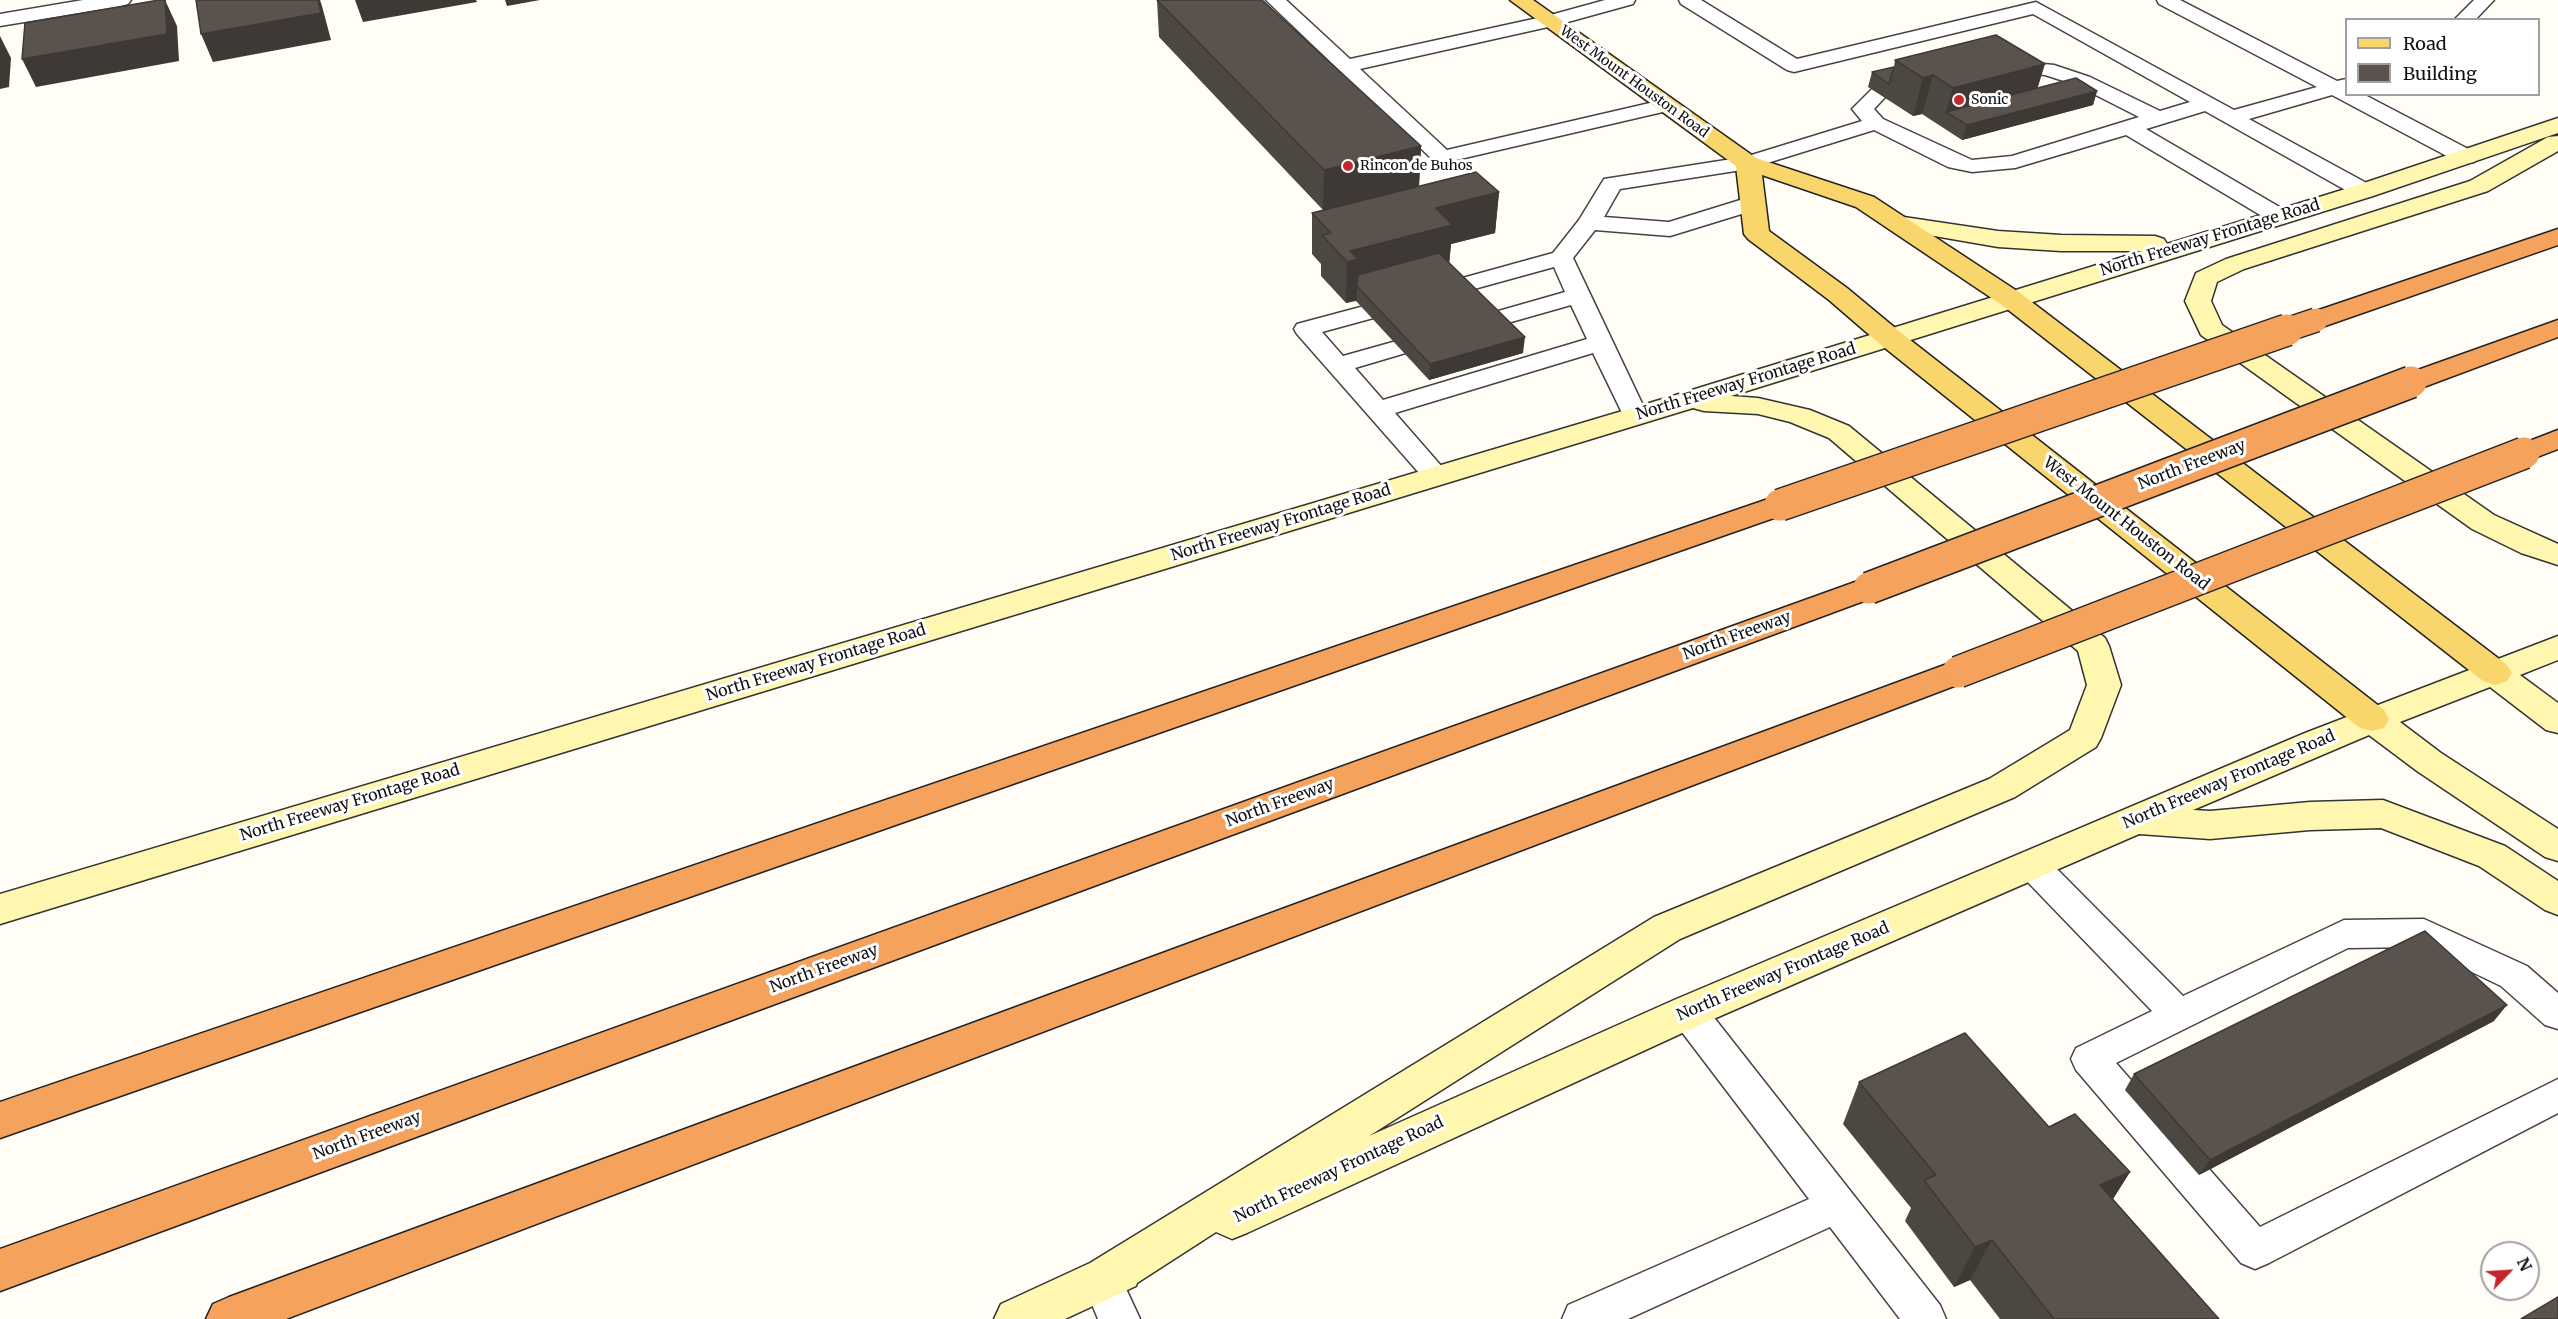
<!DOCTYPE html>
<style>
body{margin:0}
#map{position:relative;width:2558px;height:1319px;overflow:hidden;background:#fffdf5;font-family:Merriweather,serif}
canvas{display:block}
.legend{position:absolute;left:2345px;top:18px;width:195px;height:78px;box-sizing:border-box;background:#fff;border:2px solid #a0a0a0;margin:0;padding:8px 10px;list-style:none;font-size:18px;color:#111}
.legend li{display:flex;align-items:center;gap:12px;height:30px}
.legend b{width:30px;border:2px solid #a0a0a0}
.north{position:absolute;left:2480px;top:1241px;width:60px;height:60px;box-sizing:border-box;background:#fff;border:2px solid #a0a0a0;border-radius:50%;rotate:65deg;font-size:16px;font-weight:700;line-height:24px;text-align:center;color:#111}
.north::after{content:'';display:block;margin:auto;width:21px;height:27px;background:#c4262e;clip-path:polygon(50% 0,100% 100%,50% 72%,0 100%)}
</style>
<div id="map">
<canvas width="2558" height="1319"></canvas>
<ul class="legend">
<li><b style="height:8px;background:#f9d66b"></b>Road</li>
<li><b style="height:16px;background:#5a524d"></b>Building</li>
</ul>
<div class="north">N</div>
</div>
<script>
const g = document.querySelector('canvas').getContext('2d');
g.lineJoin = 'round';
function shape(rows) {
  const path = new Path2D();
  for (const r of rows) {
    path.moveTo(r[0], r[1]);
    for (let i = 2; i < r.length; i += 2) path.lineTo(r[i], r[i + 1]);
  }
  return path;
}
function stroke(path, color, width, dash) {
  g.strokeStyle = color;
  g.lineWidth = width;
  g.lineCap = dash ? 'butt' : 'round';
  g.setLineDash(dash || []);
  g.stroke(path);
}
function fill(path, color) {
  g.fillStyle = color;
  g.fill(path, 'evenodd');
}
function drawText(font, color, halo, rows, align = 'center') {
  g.font = font + ' Merriweather,serif';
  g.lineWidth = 6;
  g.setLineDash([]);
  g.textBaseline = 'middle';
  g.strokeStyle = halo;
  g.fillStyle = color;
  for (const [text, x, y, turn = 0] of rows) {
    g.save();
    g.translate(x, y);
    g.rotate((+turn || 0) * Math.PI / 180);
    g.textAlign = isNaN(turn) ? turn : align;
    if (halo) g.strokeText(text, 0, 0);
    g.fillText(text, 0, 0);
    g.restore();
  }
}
const service = shape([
 [1266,0,1286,0,1350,59,1547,16,1605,0,1635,0,1633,4,1557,25,1360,69,1447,150,1667,99,1674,101,1677,105,1674,109,1667,111,1443,163,1435,162,1266,0],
 [1679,0,1701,0,1797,59,2036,2,2234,110,2317,87,2159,4,2157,0,2180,0,2337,81,2346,79,2346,94,2363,94,2474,152,2477,157,2474,162,2466,163,2458,162,2332,95,2249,119,2372,186,2375,191,2372,196,2364,198,2356,196,2205,111,2146,129,2288,212,2291,217,2288,222,2280,224,2272,222,2126,135,2015,168,1972,172,1948,167,1874,130,1748,169,1620,189,1604,217,1669,222,1753,196,1761,198,1764,203,1761,208,1670,236,1595,230,1573,258,1648,416,1644,421,1635,424,1626,421,1593,353,1395,413,1450,476,1447,482,1437,484,1427,482,1297,334,1294,329,1297,324,1368,305,1377,307,1380,312,1377,317,1322,332,1343,356,1400,340,1409,342,1412,347,1409,352,1355,368,1383,400,1587,339,1571,305,1490,328,1481,326,1478,321,1481,316,1565,292,1554,267,1456,294,1448,292,1444,287,1448,282,1553,253,1579,220,1604,179,1745,157,1862,121,1852,109,1872,89,1879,87,1886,89,1889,93,1874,109,1883,119,1972,160,2012,156,2139,117,2076,85,2045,75,1996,70,1993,66,1996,62,2003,60,2054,65,2090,77,2160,111,2190,102,2033,14,1794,72,1787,70,1681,4,1679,0],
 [2474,0,2494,0,2475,20,2454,20,2474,0],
 [2032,852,2044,856,2183,996,2344,920,2424,919,2527,966,2558,993,2558,1029,2545,1025,2501,986,2420,947,2348,948,2116,1063,2260,1227,2558,1079,2558,1113,2269,1263,2255,1269,2241,1263,2076,1070,2071,1059,2076,1048,2152,1011,2020,874,2015,865,2020,856,2032,852],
 [1688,997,1701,1001,1940,1305,1946,1319,1900,1319,1830,1227,1628,1319,1562,1319,1568,1305,1809,1199,1675,1023,1670,1012,1675,1001,1688,997],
 [1102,1261,1116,1267,1140,1319,1098,1319,1082,1280,1088,1267,1102,1261]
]);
const minor = shape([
 [83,0,131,0,128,4,121,6,0,26,0,14,83,0]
]);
const secondary = shape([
 [2558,118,2558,133,2373,196,1731,396,1758,398,1810,410,1849,426,2105,638,2109,646,2121,685,2101,738,2096,747,2015,797,1680,939,1369,1136,1674,1000,2305,733,2558,636,2558,660,2520,675,2558,703,2558,733,2546,730,2490,687,2400,722,2441,753,2558,829,2558,861,2545,857,2417,771,2369,735,2193,810,2210,811,2310,802,2383,800,2505,846,2558,881,2558,915,2545,910,2479,866,2381,828,2310,830,2210,839,2139,834,1702,1024,1247,1233,1232,1239,1216,1232,1137,1283,1136,1286,1065,1319,994,1319,1001,1304,1090,1263,1654,917,1989,779,2070,730,2087,685,2078,651,1829,438,1790,422,1758,414,1704,411,1693,408,0,924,0,894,1666,398,2142,251,2061,251,1998,247,1888,228,1885,223,1888,218,1897,216,1998,231,2061,235,2155,236,2164,239,2167,244,2355,186,2558,118],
 [2558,136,2558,151,2488,191,2244,269,2217,282,2211,301,2222,325,2494,515,2558,544,2558,565,2521,553,2472,529,2201,335,2185,301,2196,273,2226,259,2470,181,2548,137,2558,136]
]);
const primary = shape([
 [1510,0,1533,0,1756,158,1874,197,2020,293,2507,665,2512,673,2507,681,2495,685,2483,681,2002,305,1856,207,1762,175,1769,231,1847,288,1900,332,2384,710,2389,719,2384,728,2372,731,2360,728,1880,344,1829,300,1748,239,1744,234,1736,166,1510,0]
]);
const motorway = shape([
 [2558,229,2558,245,2325,326,2316,328,2307,326,2303,320,2307,314,2558,229],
 [2558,320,2558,337,2421,388,2411,390,2401,388,2397,382,2401,376,2558,320],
 [2558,430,2558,449,2524,462,2514,459,2509,453,2514,447,2558,430],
 [1780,495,1791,498,1795,505,1791,512,0,1138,0,1102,1780,495],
 [1869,577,1880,581,1885,588,1880,595,0,1291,0,1249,1869,577],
 [1958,660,1970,664,1975,672,1970,680,286,1319,206,1319,213,1304,229,1297,1958,660]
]);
stroke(service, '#444', 3);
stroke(minor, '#444', 3);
stroke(secondary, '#333', 3);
stroke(primary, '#222', 3);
stroke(motorway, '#222', 3);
fill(service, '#fff');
fill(minor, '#fff');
fill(secondary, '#fff6b0');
fill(primary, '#f9d66b');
fill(motorway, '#f5a25d');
const motorwayBridgeFar1 = shape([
 [2283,331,2316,320]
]);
const motorwayBridge = shape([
 [1780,505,2287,330],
 [1869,588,2411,382],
 [1958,672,2524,453]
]);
stroke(motorwayBridgeFar1, '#222', 26, []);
stroke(motorwayBridge, '#222', 34, []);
stroke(motorwayBridgeFar1, '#f5a25d', 23);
stroke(motorwayBridge, '#f5a25d', 31);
fill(shape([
 [1157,0,1421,146,1419,186,1323,210,1159,37],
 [1895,60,2037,88,2097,91,2093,105,1962,140,1922,114,1913,116,1868,87,1872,72,1894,67],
 [1499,192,1495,233,1451,244,1449,263,1523,353,1429,380,1356,301,1346,303,1321,276,1321,264,1312,254,1312,213],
 [2494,1021,2199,1175,2125,1090,2134,1074],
 [1859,1082,2049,1127,2130,1172,2113,1199,2219,1319,2000,1319,1970,1280,1954,1287,1905,1221,1911,1208,1843,1124]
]), '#4d4742');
fill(shape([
 [165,0,177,26,179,61,36,87,22,59],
 [318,0,320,0,322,6,331,40,213,62,201,34],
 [355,0,476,0,477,2,363,22],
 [505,0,540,0,507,6],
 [0,36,11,58,9,87,0,89],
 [2045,64,2033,103,1946,112,1953,88],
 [1933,75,1922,114,1913,116,1923,78],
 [2097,91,2093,105,1962,140,1967,125],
 [1421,146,1419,186,1323,210,1324,170],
 [1499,192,1495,233,1451,244,1449,266,1357,286,1357,300,1346,303,1347,262,1350,251,1436,208],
 [1525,337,1523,353,1429,380,1430,364],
 [2507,1005,2494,1021,2199,1175,2210,1160],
 [2130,1172,2104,1213,2100,1185],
 [1992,1240,1970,1280,1954,1287,1975,1247]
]), '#3f3936');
const building = shape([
 [159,0,165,0,167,34,22,59,25,23,159,0],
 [196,0,318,0,321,13,201,34,196,0],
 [1157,0,1262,0,1421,146,1324,170,1157,0],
 [1996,35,2045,64,1953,88,1933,75,1923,78,1895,60,1996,35],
 [1894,67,1889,84,1872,72,1894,67],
 [2076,78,2097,91,1967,125,1946,112,2076,78],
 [1476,172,1499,192,1436,208,1452,225,1350,251,1358,259,1347,262,1322,235,1331,233,1312,213,1476,172],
 [1439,253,1525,337,1430,364,1357,286,1358,275,1439,253],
 [2425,931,2507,1005,2210,1160,2134,1074,2425,931],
 [1965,1033,2049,1127,2075,1114,2130,1172,2100,1185,2219,1319,2054,1319,1992,1240,1975,1247,1924,1180,1936,1175,1859,1082,1965,1033],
 [2558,1297,2558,1319,2521,1319,2558,1297]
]);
fill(building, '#5a524d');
stroke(building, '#3f3936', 1.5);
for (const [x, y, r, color] of [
 [1959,100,6,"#c4262e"],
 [1348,166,6,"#c4262e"]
]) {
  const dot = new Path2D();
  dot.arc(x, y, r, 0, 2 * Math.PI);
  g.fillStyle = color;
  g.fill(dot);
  stroke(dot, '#fff', 2);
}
drawText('14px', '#111', '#fff', [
 ["West Mount Houston Road",1634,82,36]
]);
drawText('14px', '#111', '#fff', [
 ["Sonic",1971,100],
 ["Rincon de Buhos",1360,166]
], 'left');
drawText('16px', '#111', '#fff', [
 ["North Freeway Frontage Road",2210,238,-17],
 ["North Freeway Frontage Road",1746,382,-17],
 ["North Freeway",2192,465,-21],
 ["North Freeway Frontage Road",1281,523,-17],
 ["West Mount Houston Road",2126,524,38],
 ["North Freeway",1737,636,-20],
 ["North Freeway Frontage Road",816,663,-17],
 ["North Freeway Frontage Road",2229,780,-23],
 ["North Freeway Frontage Road",350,803,-17],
 ["North Freeway",1280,803,-20],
 ["North Freeway",824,969,-20],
 ["North Freeway Frontage Road",1783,972,-23],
 ["North Freeway",367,1136,-20],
 ["North Freeway Frontage Road",1339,1170,-25]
]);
</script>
